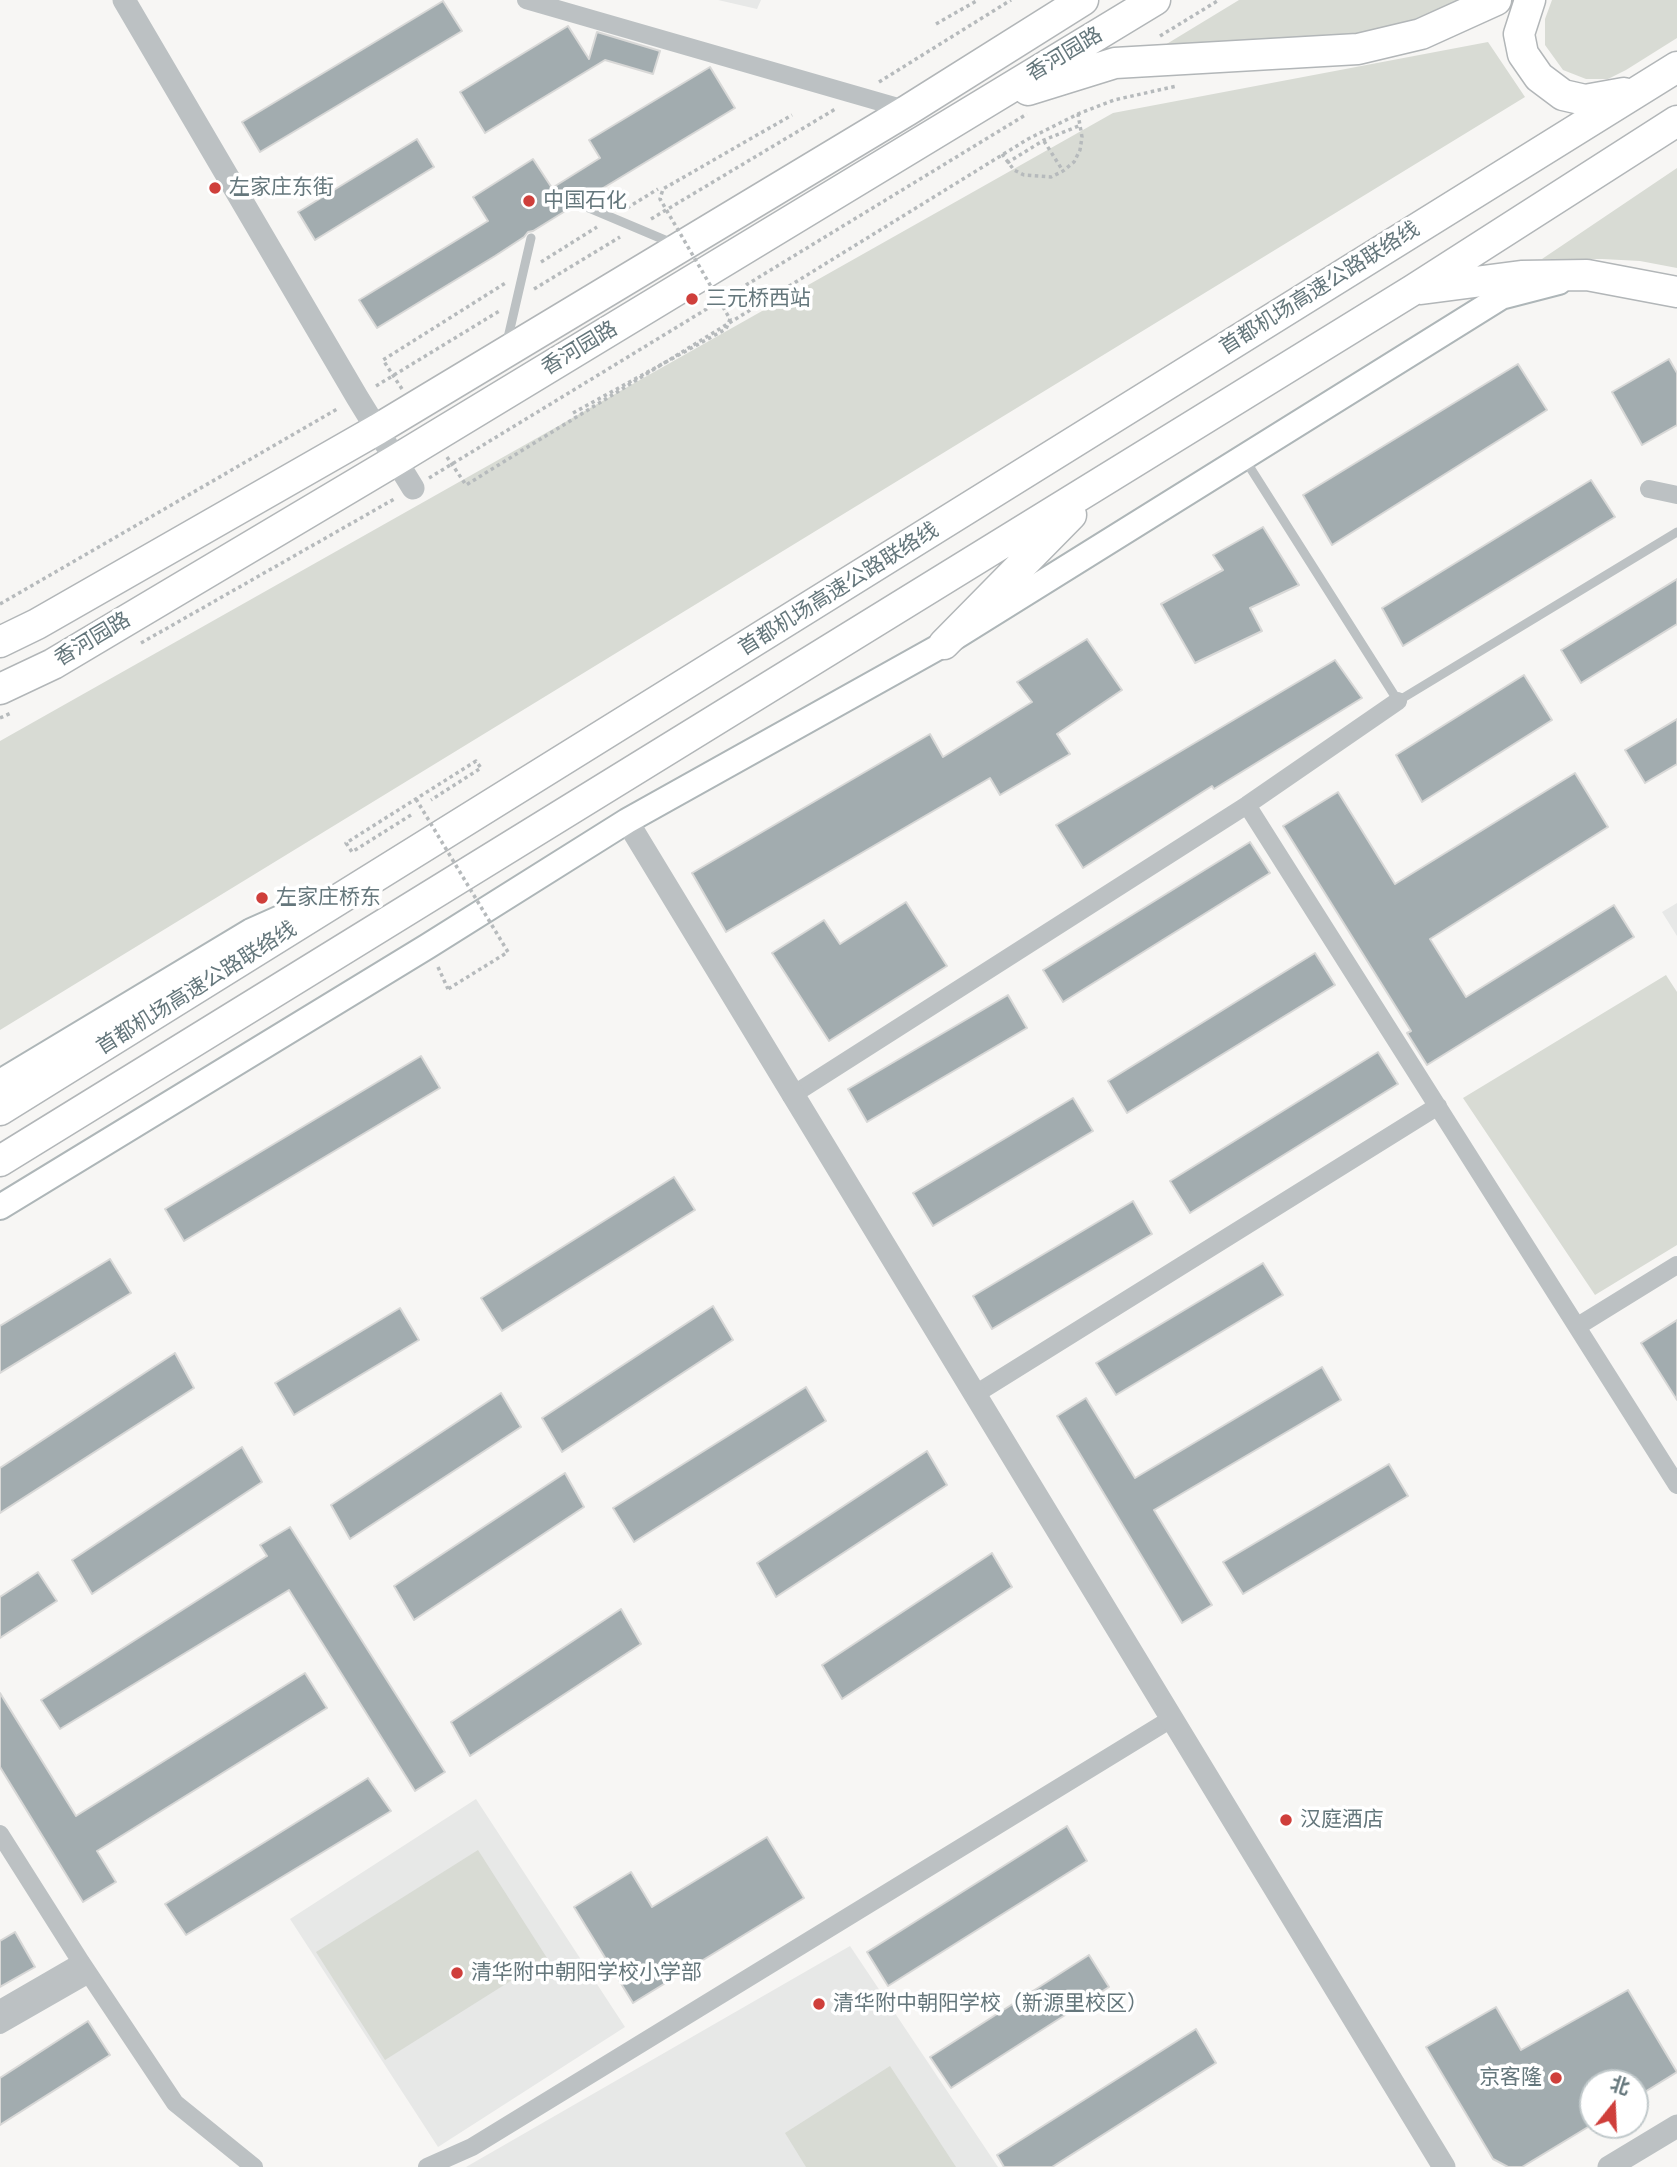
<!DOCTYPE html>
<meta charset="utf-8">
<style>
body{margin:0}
#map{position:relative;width:1677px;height:2167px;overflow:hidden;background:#f7f6f4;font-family:"DM Sans","Noto Sans SC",sans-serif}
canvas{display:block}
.north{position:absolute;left:1579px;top:2069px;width:70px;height:70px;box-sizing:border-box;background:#fff;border:2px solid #c1c9cb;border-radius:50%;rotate:18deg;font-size:19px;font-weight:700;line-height:28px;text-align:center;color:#65777c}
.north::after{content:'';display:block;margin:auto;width:24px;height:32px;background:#cf3f3b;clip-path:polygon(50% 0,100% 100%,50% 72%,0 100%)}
</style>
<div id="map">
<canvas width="1677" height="2167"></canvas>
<div class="north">北</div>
</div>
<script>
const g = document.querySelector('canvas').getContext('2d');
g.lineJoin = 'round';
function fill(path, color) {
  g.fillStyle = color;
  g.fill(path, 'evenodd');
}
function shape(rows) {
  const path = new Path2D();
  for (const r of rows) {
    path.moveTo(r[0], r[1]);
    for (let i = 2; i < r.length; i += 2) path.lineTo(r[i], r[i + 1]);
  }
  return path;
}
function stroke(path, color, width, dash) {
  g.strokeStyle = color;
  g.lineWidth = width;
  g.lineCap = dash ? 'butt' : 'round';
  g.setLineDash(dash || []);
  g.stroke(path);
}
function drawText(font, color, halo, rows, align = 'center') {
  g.font = font + ' "DM Sans","Noto Sans SC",sans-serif';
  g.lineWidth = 7;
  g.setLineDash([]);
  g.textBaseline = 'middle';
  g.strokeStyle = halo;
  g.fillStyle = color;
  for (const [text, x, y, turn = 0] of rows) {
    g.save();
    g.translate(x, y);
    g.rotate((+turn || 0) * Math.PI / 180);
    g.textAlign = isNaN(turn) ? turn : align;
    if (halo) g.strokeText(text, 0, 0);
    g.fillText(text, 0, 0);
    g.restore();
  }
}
fill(shape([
 [718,0,761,0,757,9],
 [1677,903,1677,936,1662,912],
 [476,1799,625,2027,438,2147,290,1919],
 [850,1946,998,2167,466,2167]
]), '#e7e8e7');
fill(shape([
 [1239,0,1470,0,1416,22,1343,37,1165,45],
 [1552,0,1677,0,1677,38,1626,70,1608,79,1586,79,1563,70,1545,45,1545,19],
 [1488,42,1525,97,0,1030,0,741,1113,113],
 [1677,168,1677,268,1640,261,1602,259,1542,259],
 [1666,975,1677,992,1677,1245,1595,1295,1463,1098],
 [478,1850,547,1958,385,2060,316,1952],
 [890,2066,956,2167,806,2167,785,2133]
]), '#d8dbd4');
const building = shape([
 [443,1,462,31,260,152,242,122,443,1],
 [568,26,589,59,597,32,660,51,653,74,605,60,485,133,460,92,568,26],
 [710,67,735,108,585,199,578,199,575,205,533,231,528,232,524,237,495,256,377,328,359,300,488,221,473,197,533,159,552,188,600,158,589,140,710,67],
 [417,139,434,167,315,240,298,212,417,139],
 [1669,359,1677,373,1677,425,1642,445,1612,392,1669,359],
 [1518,364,1547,410,1332,545,1303,495,1518,364],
 [1591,480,1615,517,1403,646,1382,608,1591,480],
 [1263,527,1299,585,1250,608,1262,631,1195,663,1161,604,1223,570,1213,555,1263,527],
 [1677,579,1677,624,1581,683,1561,650,1677,579],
 [1087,639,1122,690,1057,734,1070,754,1000,795,990,778,726,932,692,873,930,734,943,757,1032,702,1017,682,1087,639],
 [1335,660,1362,698,1214,789,1212,786,1083,868,1056,825,1335,660],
 [1524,675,1552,720,1422,802,1396,755,1524,675],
 [1677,719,1677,764,1645,783,1625,750,1677,719],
 [1575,773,1608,827,1430,939,1466,997,1614,905,1634,937,1427,1065,1407,1033,1411,1031,1283,826,1338,792,1395,884,1575,773],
 [1250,842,1270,873,1063,1002,1043,970,1250,842],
 [906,902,947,966,829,1041,772,953,824,920,840,944,906,902],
 [1315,953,1335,985,1127,1113,1108,1081,1315,953],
 [1008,995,1027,1028,867,1122,848,1089,1008,995],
 [1378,1052,1398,1084,1190,1213,1170,1181,1378,1052],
 [421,1056,440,1088,184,1241,165,1209,421,1056],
 [1073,1098,1093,1131,933,1226,913,1193,1073,1098],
 [674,1177,695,1210,502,1331,481,1298,674,1177],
 [1133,1201,1152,1234,992,1329,973,1296,1133,1201],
 [110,1259,131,1293,0,1373,0,1326,110,1259],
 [1263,1263,1283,1295,1116,1395,1096,1363,1263,1263],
 [713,1306,733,1340,562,1452,542,1418,713,1306],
 [400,1308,419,1340,294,1415,275,1383,400,1308],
 [1677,1320,1677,1400,1641,1343,1677,1320],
 [175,1353,194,1388,0,1513,0,1468,175,1353],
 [1322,1367,1341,1400,1154,1510,1212,1605,1182,1623,1057,1416,1086,1398,1135,1478,1322,1367],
 [806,1387,826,1421,634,1542,613,1508,806,1387],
 [501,1393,521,1427,350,1539,331,1505,501,1393],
 [242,1447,262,1482,92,1594,72,1560,242,1447],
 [927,1451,947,1485,776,1597,757,1563,927,1451],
 [1389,1464,1408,1496,1243,1594,1223,1562,1389,1464],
 [565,1473,584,1507,414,1620,394,1586,565,1473],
 [290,1527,445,1772,415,1791,289,1590,60,1729,41,1700,267,1556,260,1545,290,1527],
 [992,1553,1012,1587,842,1699,822,1665,992,1553],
 [38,1572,57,1601,0,1638,0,1597,38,1572],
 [621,1609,641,1644,470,1756,451,1722,621,1609],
 [305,1673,327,1708,97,1851,116,1882,83,1902,0,1767,0,1693,76,1816,305,1673],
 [368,1778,391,1811,186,1935,165,1904,368,1778],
 [1067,1826,1087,1861,888,1986,867,1952,1067,1826],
 [767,1837,804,1898,633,2003,574,1907,631,1872,652,1907,767,1837],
 [15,1932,35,1967,0,1987,0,1941,15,1932],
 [1089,1955,1109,1987,951,2088,930,2057,1089,1955],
 [1628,1990,1677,2072,1635,2098,1635,2083,1593,2083,1593,2124,1522,2167,1508,2167,1493,2159,1426,2047,1496,2007,1521,2050,1628,1990],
 [88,2021,110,2055,0,2125,0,2078,88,2021],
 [1196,2029,1216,2063,1052,2167,1004,2167,997,2155,1196,2029]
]);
fill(building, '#a2acaf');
stroke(building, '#d8d8d7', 2);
const secondary = shape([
 [0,1082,251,931,305,907],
 [0,1207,428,946,627,821,944,644,1501,297,1559,282]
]);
const trunk = shape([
 [1530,0,1519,34,1523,54,1539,77,1563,95,1585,100,1624,93],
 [1028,90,1115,63,1358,49,1421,34,1496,0],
 [1421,289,1521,276,1587,275,1677,292],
 [0,642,37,624,378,429,908,110,1083,0],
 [944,644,1071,515],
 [0,689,53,664,396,460,1155,0],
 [0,1110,1677,67],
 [0,1161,1413,290,1677,121]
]);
stroke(secondary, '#aeb6b8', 28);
stroke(trunk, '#b2b6b8', 33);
stroke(shape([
 [936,24,978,0],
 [1160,36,1219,0],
 [879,82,1011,0],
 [1044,141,1063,171],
 [1002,154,1014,170,1024,175,1051,177,1063,171,1074,162,1080,150,1082,137,1078,114],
 [1007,163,1044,140,1081,125],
 [627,208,658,189],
 [651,219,837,108],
 [541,262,597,227],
 [534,289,620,237],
 [376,386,501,310],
 [402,389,383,360,507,282],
 [447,457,466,485,1028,139,1078,114,1114,100,1177,86],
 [429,478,1027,114],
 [0,604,339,408],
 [141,643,396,498],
 [0,718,11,713],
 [411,815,352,852,346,843,476,761,481,768,431,800],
 [438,967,448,989]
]), '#b6babc', 3.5, [3.5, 3.5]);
stroke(shape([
 [582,205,672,243],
 [507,342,531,238],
 [1244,458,1398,701,1677,532]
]), '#bcc1c3', 9);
stroke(shape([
 [526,0,908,110],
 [1649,489,1677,495],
 [1247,805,1677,1485],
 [791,1096,1247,805,1398,701],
 [1578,1326,1677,1265],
 [974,1395,1438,1106],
 [0,1834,81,1962,175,2103,254,2167],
 [0,2009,81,1962],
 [0,2025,89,1974],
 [427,2167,472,2147,1171,1719]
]), '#bcc1c3', 18);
stroke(shape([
 [124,0,357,397,413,488],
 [627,821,1444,2167],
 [1609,2167,1677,2126]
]), '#bcc1c3', 23);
stroke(secondary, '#fff', 24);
stroke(trunk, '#fff', 30);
stroke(shape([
 [573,413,726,329,730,319,660,199,663,189,792,115],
 [416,799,508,952,448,989]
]), '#b6babc', 3.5, [3.5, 3.5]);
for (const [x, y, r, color] of [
 [215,188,7,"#cf3f3b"],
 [529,201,7,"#cf3f3b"],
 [692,299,7,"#cf3f3b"],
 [262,898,7,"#cf3f3b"],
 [1286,1820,7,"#cf3f3b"],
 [457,1973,7,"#cf3f3b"],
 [819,2004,7,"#cf3f3b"],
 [1556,2078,7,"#cf3f3b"]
]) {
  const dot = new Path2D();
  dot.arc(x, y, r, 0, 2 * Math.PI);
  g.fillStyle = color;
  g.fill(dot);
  stroke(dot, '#fff', 2.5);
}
drawText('21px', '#65777c', '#fff', [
 ["香河园路",1065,55,-31],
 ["首都机场高速公路联络线",1320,289,-32],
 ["香河园路",580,349,-31],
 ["首都机场高速公路联络线",839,590,-32],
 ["香河园路",93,640,-31],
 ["首都机场高速公路联络线",197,989,-32]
]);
drawText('21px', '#65777c', '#fff', [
 ["左家庄东街",229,188],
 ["中国石化",543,201],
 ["三元桥西站",706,299],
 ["左家庄桥东",276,898],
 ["汉庭酒店",1300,1820],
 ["清华附中朝阳学校小学部",471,1973],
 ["清华附中朝阳学校（新源里校区）",833,2004],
 ["京客隆",1542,2078,"right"]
], 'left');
</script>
